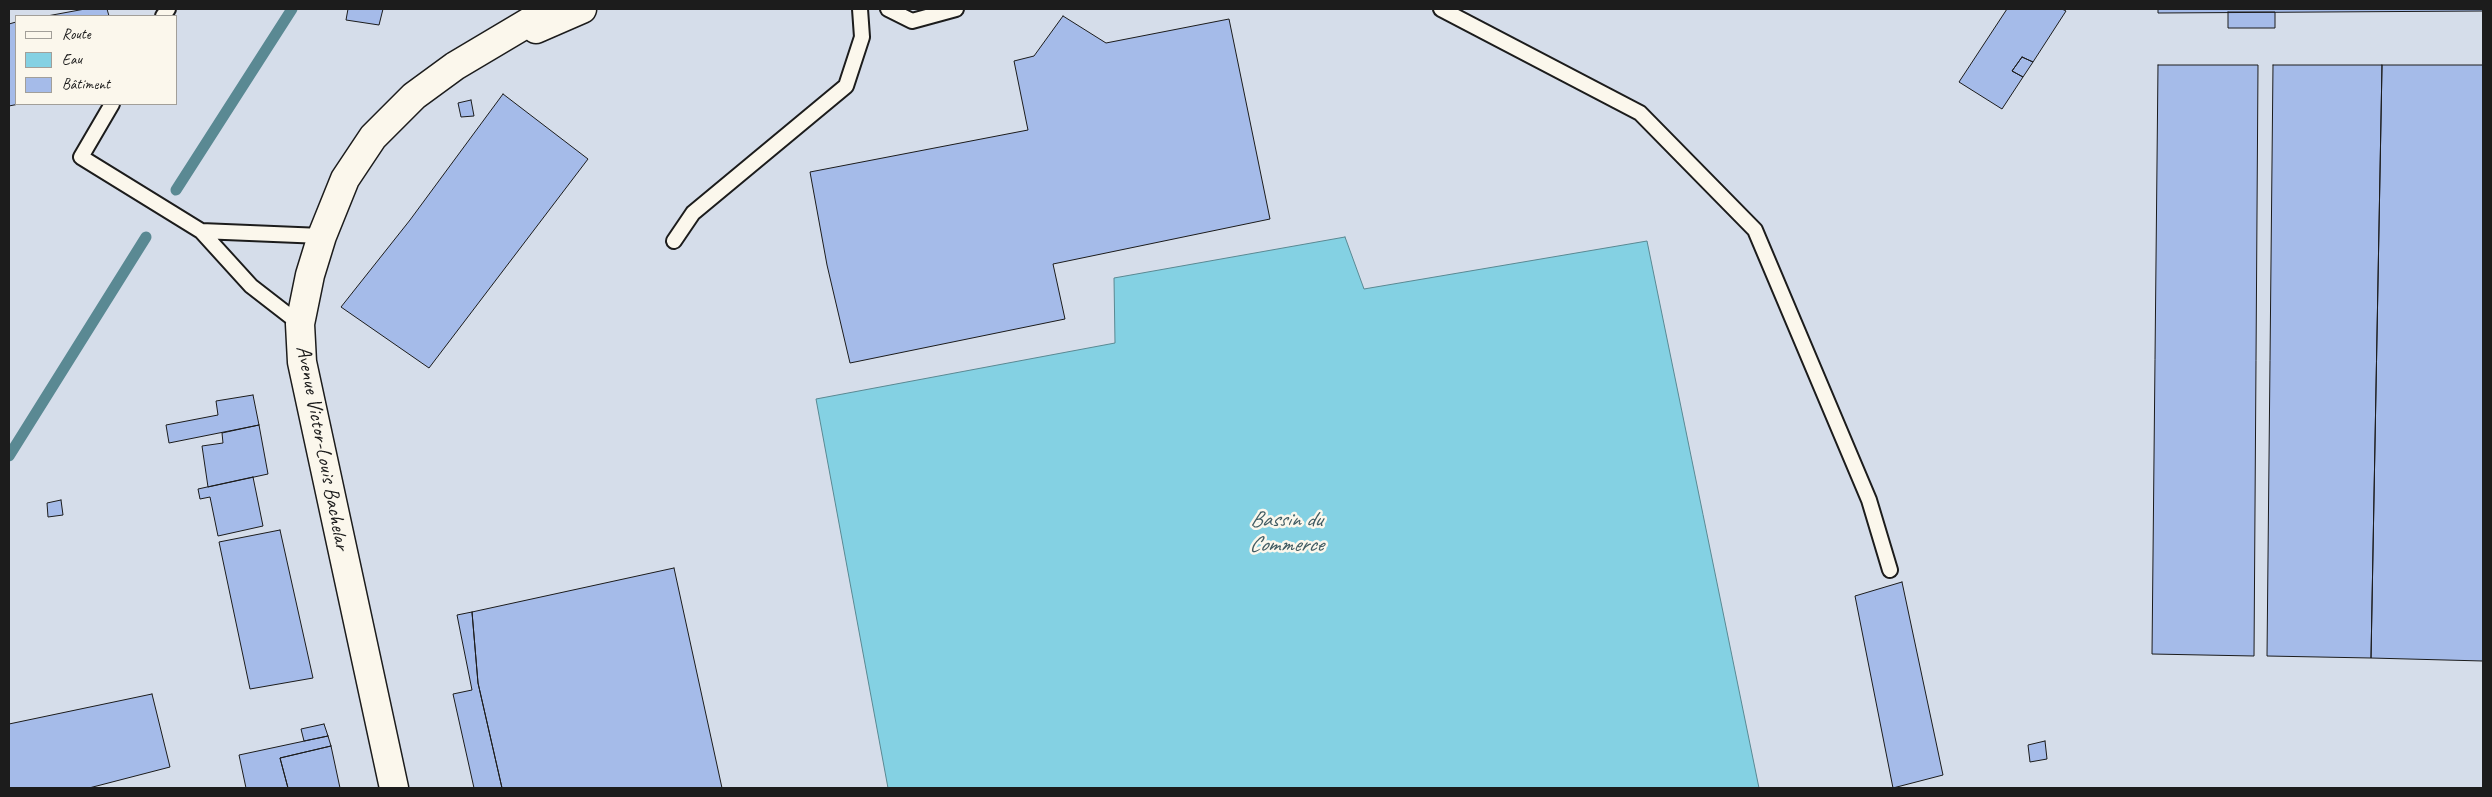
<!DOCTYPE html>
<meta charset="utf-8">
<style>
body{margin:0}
#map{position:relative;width:2492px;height:797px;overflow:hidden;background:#eaebeb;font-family:Caveat,sans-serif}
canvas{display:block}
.frame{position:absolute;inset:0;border:10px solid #1c1c1c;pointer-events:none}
.legend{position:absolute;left:15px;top:15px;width:162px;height:90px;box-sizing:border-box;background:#fbf7ec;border:1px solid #a29f99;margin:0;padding:6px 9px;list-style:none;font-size:15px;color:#1c1c1c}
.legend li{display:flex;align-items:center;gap:10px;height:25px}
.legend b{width:25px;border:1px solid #a29f99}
</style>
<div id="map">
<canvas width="2492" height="797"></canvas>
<div class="frame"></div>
<ul class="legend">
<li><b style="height:6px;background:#fbf7ec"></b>Route</li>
<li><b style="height:14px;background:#84d1e3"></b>Eau</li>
<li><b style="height:14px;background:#a5bbe9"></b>Bâtiment</li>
</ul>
</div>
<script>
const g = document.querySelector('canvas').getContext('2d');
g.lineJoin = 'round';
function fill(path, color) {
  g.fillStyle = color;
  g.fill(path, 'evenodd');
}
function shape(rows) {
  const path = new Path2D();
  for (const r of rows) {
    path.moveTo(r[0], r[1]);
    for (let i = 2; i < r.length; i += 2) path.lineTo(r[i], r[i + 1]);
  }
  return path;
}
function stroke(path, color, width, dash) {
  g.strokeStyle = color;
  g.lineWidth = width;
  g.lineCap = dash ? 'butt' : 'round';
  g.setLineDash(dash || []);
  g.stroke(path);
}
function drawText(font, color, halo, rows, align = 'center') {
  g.font = font + ' Caveat,sans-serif';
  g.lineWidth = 5;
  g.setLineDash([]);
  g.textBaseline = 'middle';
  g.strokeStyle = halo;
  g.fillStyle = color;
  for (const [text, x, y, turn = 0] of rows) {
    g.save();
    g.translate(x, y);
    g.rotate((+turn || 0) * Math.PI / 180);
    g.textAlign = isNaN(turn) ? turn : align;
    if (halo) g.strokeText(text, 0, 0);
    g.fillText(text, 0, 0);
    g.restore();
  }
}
fill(shape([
 [9,9,2483,9,2483,788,9,788],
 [16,16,176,16,176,104,16,104]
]), '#d5ddea');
const water = shape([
 [1345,237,1364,289,1647,241,1759,788,888,788,816,399,1115,343,1114,278,1345,237]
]);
fill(water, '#84d1e3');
stroke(water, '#5a8993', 1);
stroke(shape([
 [176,190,292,9],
 [9,456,146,237]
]), '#5a8993', 11);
const building = shape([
 [85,9,107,9,109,16,47,16,85,9],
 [348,9,383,9,379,25,346,20,348,9],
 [2007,9,2062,9,2066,11,2033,62,2022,57,2012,71,2023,77,2002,109,1959,82,2007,9],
 [2158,9,2483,9,2483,11,2158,13,2158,9],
 [2228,12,2275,12,2275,28,2228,28,2228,12],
 [1063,16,1106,43,1229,19,1270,219,1053,264,1065,319,850,363,827,265,810,172,1028,130,1014,61,1034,56,1063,16],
 [16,22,16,104,19,104,9,106,9,24,16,22],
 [2022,57,2033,62,2023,77,2012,71,2022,57],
 [2158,65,2258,65,2254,656,2152,654,2158,65],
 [2273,65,2382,65,2371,658,2267,656,2273,65],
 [2382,65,2483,65,2483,661,2371,658,2382,65],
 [503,94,588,159,429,368,341,307,410,220,503,94],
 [471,100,474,116,461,117,458,103,471,100],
 [253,395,259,425,169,443,166,425,218,415,216,401,253,395],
 [259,425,268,474,208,487,202,446,223,443,222,433,259,425],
 [253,477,263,526,218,536,210,497,200,499,198,489,253,477],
 [61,500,63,515,48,517,47,503,61,500],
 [280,530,313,678,250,689,219,542,280,530],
 [674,568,722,788,502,788,478,683,472,612,674,568],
 [1902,582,1943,775,1893,788,1855,596,1902,582],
 [472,612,478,683,502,788,474,788,453,694,472,690,457,615,472,612],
 [152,694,170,767,89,788,9,788,9,724,152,694],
 [324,724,328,736,304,741,301,729,324,724],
 [328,736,331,746,280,758,288,788,246,788,239,755,328,736],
 [2045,741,2047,759,2030,762,2028,745,2045,741],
 [331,746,340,788,288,788,280,758,331,746]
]);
fill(building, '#a5bbe9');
stroke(building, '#1c1c1c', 1);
const lane = shape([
 [888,9,912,21,956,9],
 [1441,9,1640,113,1755,230,1869,500,1890,570],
 [163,16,168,9],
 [112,104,81,157,201,231,251,286,300,324],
 [201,231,322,236],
 [674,241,693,213,846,86,862,37,860,9]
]);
const secondary = shape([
 [536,29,582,9],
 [394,788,302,362,300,324,310,275,322,236,345,179,373,137,414,96,455,66,551,9]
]);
stroke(lane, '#1c1c1c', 18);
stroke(secondary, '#1c1c1c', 31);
stroke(lane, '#fbf7ec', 14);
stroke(secondary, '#fbf7ec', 28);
drawText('21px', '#1c1c1c', '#fbf7ec', [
 ["Avenue Victor-Louis Bachelar",322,448,79]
]);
drawText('italic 22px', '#405b62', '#fbf7ec', [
 ["Bassin du",1286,520],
 ["Commerce",1286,545]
]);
</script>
